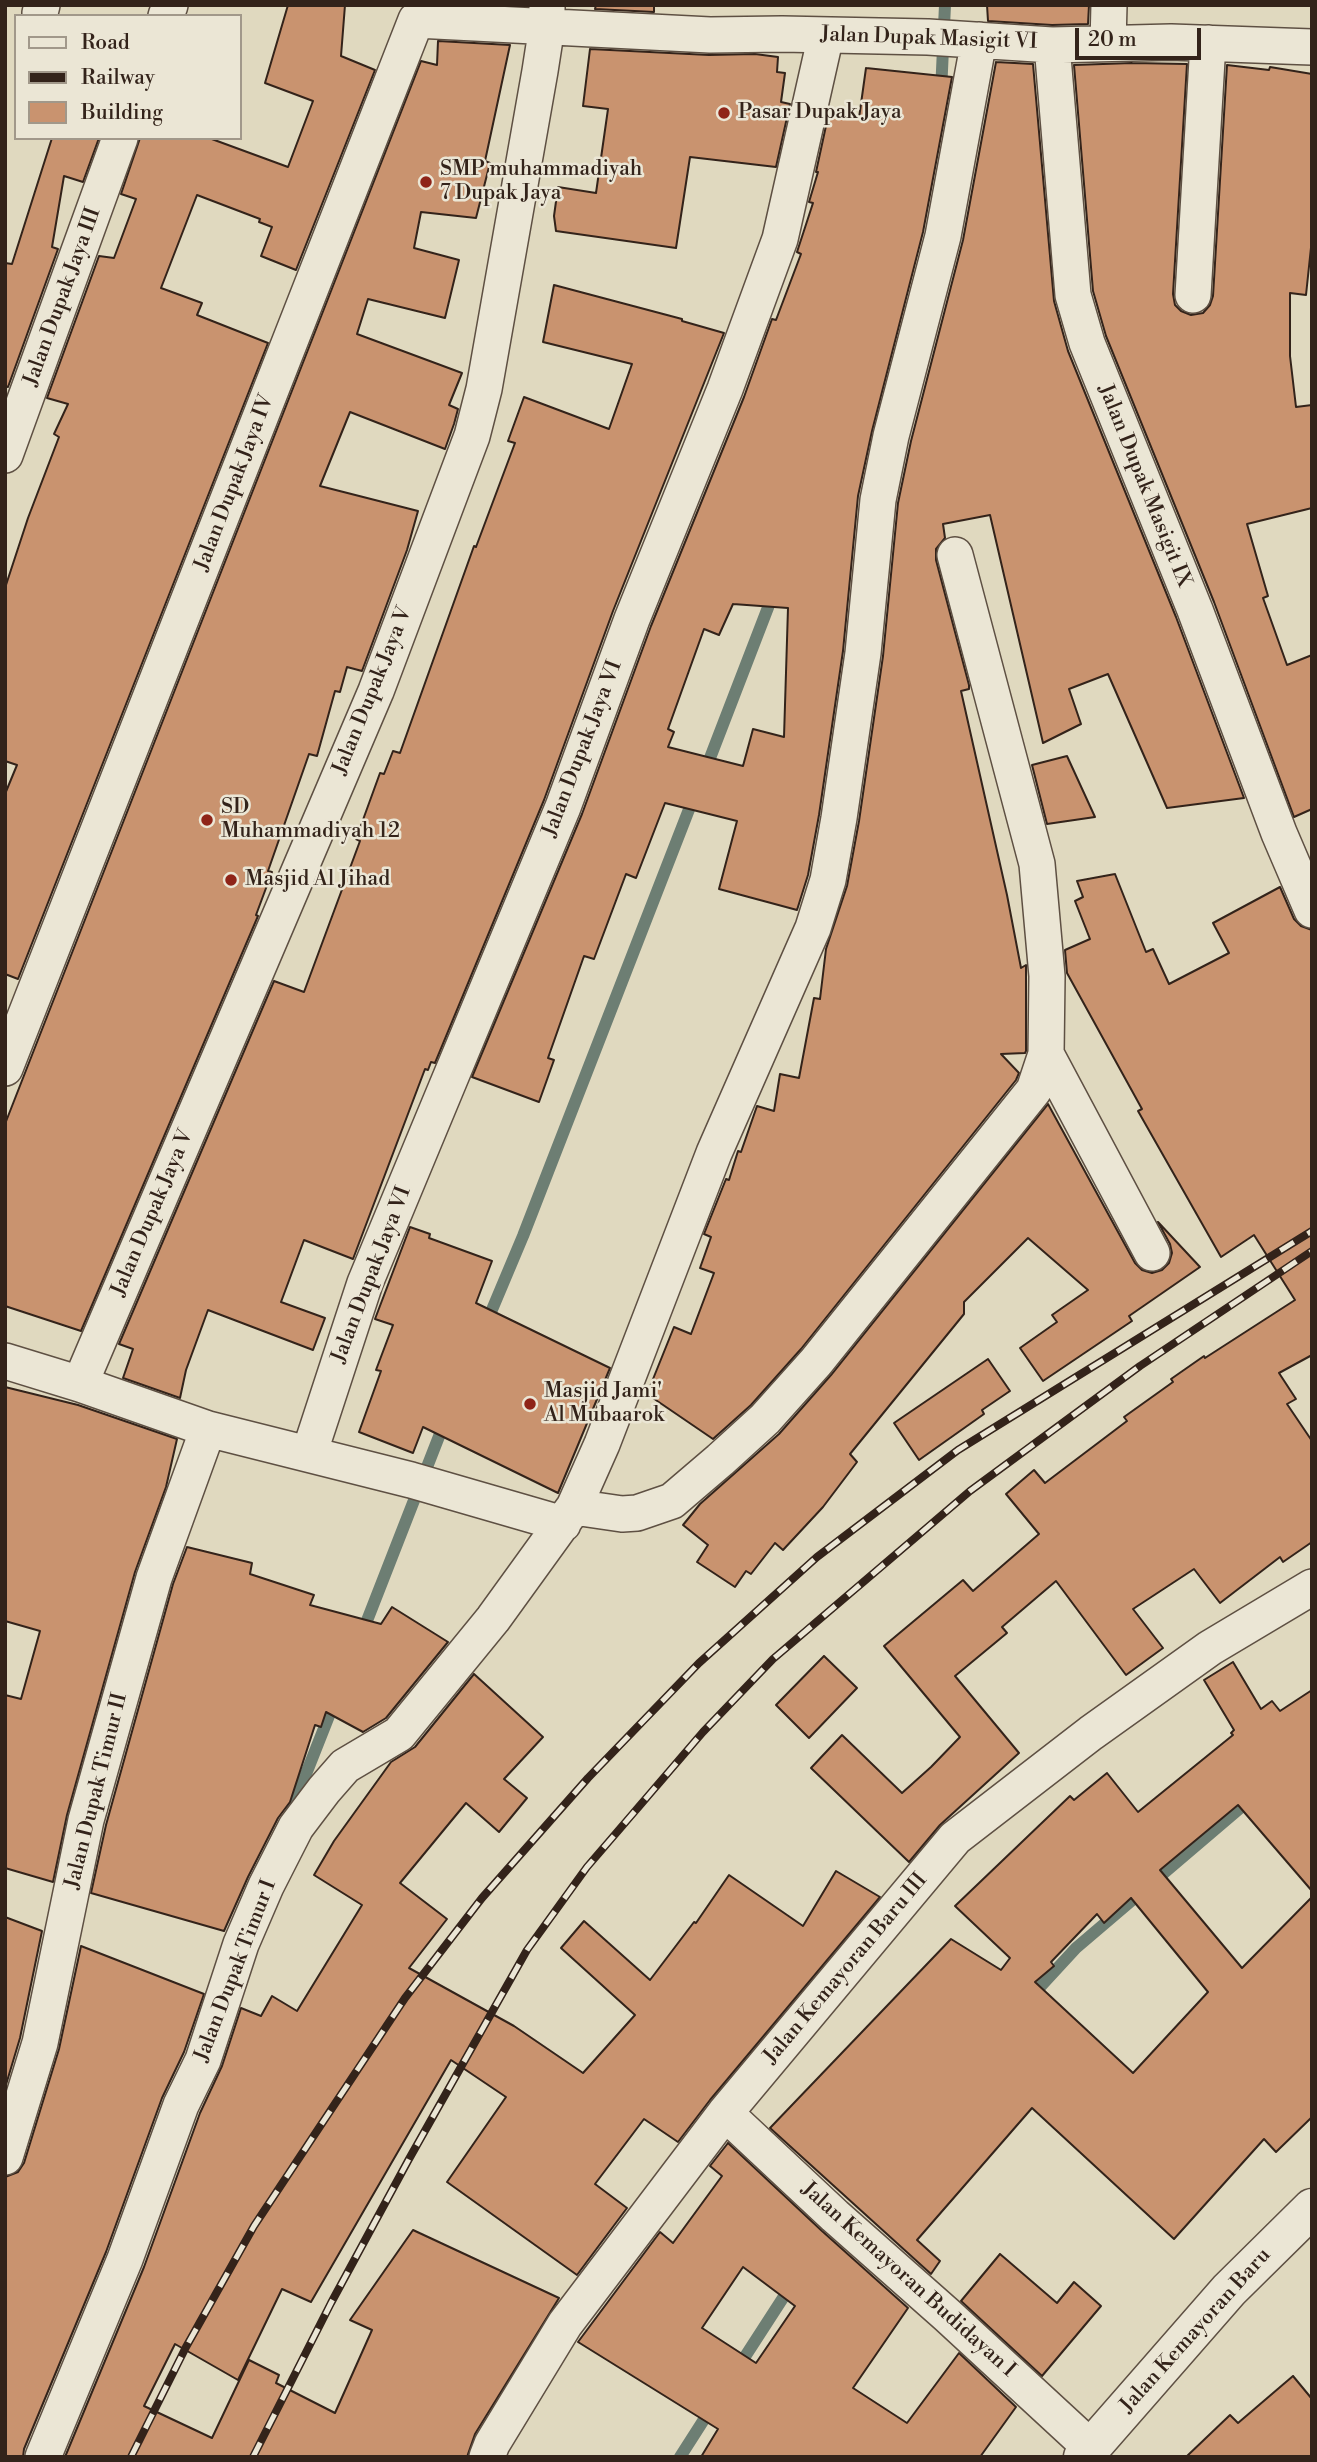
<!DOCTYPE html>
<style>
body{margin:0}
#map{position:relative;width:1317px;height:2462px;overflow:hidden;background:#e0d9bf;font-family:"Libre Bodoni",serif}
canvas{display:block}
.frame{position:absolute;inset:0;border:7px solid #33231a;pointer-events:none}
.legend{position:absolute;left:14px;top:14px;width:228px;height:126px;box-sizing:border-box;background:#ebe6d5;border:2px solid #a1988a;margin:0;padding:9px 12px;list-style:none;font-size:21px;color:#33231a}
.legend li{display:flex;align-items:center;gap:14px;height:35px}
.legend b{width:35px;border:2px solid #a1988a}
.scale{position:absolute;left:1075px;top:28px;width:126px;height:32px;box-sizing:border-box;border:4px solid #33231a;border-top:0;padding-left:9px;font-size:21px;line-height:24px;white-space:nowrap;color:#33231a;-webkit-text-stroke:5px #ebe6d5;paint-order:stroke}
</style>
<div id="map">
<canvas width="1317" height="2462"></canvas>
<div class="frame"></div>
<ul class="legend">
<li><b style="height:9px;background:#ebe6d5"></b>Road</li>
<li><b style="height:9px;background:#33231a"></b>Railway</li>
<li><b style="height:19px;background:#c9936f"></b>Building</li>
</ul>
<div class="scale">20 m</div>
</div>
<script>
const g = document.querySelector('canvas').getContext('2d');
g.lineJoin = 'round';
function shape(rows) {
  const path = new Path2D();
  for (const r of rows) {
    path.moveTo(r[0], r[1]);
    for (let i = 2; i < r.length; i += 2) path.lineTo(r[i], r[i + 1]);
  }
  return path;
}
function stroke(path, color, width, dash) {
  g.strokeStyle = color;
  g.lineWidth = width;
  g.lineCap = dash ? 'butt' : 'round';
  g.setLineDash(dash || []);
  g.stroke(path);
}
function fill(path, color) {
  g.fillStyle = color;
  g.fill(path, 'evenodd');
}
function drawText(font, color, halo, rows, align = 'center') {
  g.font = font + ' "Libre Bodoni",serif';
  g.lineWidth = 5;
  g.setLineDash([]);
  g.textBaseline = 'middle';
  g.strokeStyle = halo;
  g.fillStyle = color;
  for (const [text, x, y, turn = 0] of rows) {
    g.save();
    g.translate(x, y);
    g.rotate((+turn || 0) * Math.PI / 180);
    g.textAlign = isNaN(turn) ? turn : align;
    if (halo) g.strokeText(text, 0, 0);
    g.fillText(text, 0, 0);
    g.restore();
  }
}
stroke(shape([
 [941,92,945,5],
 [705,771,774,592],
 [486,1324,523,1236,695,794],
 [361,1636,445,1421],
 [291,1812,336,1698],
 [1029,1999,1076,1948,1252,1798],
 [737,2369,792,2284],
 [680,2457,712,2407]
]), '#6d7e73', 12);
const building = shape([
 [288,5,345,5,341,56,375,70,296,270,261,256,272,227,259,222,260,219,197,195,161,288,202,303,197,315,268,343,18,979,5,974,5,794,17,765,5,761,5,588,28,518,59,437,54,434,68,404,47,398,99,256,114,258,136,199,121,194,140,138,209,138,288,167,313,101,265,83,288,5],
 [596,5,654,5,654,12,595,9,596,5],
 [987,5,1089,5,1088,24,1052,25,988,21,987,5],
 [438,41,510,45,485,161,490,163,476,218,421,212,414,248,459,260,445,318,368,299,357,334,462,373,449,405,458,409,454,424,445,449,350,412,320,486,418,511,407,550,362,671,347,667,340,692,335,691,317,756,309,754,268,871,272,872,256,915,258,916,81,1331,5,1306,5,1124,421,61,437,65,438,41],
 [590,49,709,55,755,54,778,57,777,72,785,73,781,102,790,104,776,167,690,157,676,248,556,231,554,216,558,187,596,193,608,109,583,106,590,49],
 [996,62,1033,64,1054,301,1068,351,1176,617,1244,798,1167,808,1108,674,1069,689,1081,724,1043,743,990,515,943,524,945,538,936,549,936,560,969,685,969,689,961,691,1007,895,1021,968,1026,965,1026,1051,1025,1053,1001,1054,1019,1073,1016,1080,801,1349,751,1405,713,1439,647,1394,674,1327,691,1334,714,1273,700,1268,711,1237,704,1234,726,1179,729,1180,738,1151,741,1152,757,1106,774,1111,780,1074,799,1078,814,998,820,999,826,949,847,886,859,821,883,656,898,503,911,441,963,240,996,62],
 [1132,63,1187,64,1173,294,1175,305,1181,311,1191,315,1203,313,1210,305,1213,296,1227,65,1269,70,1270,67,1312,74,1312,238,1306,295,1290,293,1290,356,1296,407,1312,405,1312,508,1247,524,1268,596,1263,598,1287,665,1312,655,1312,809,1294,817,1214,602,1106,336,1093,291,1074,65,1132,63],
 [866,68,952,77,923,232,872,431,858,496,843,651,819,815,808,875,797,910,719,889,737,821,665,803,636,878,626,874,594,959,584,956,548,1058,554,1060,539,1102,472,1077,582,814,651,626,744,397,772,319,776,320,801,254,797,252,813,203,809,202,818,172,816,172,829,112,859,118,866,68],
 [733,604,788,608,784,737,753,729,743,766,668,747,674,732,668,729,704,629,719,635,733,604],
 [52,138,99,138,83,182,64,176,52,247,58,249,8,387,5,386,5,263,12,264,52,138],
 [554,285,682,319,682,321,724,333,613,611,544,800,435,1063,431,1062,428,1070,425,1069,353,1259,304,1240,281,1302,325,1318,313,1350,208,1310,186,1370,180,1398,123,1378,133,1349,119,1344,274,981,304,992,360,841,356,839,380,773,384,774,393,751,400,753,474,546,476,547,515,443,508,441,524,397,609,429,632,364,543,342,554,285],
 [1067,756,1095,817,1047,824,1032,765,1067,756],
 [1115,874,1146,952,1153,949,1169,984,1229,953,1213,923,1280,887,1294,919,1301,926,1312,930,1312,1355,1279,1373,1296,1399,1287,1404,1312,1441,1312,1542,1283,1562,1280,1557,1220,1603,1194,1569,1133,1609,1163,1648,1126,1675,1056,1581,1002,1627,1007,1633,955,1676,1019,1753,940,1825,909,1862,811,1768,842,1735,902,1793,931,1767,960,1737,884,1646,963,1580,973,1591,1039,1534,1006,1494,1034,1470,1045,1483,1127,1421,1124,1417,1173,1382,1171,1379,1204,1356,1205,1358,1295,1300,1254,1235,1221,1257,1138,1111,1142,1109,1067,973,1065,950,1090,939,1075,901,1083,897,1077,881,1115,874],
 [1048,1104,1135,1263,1142,1270,1152,1273,1162,1270,1169,1263,1172,1253,1170,1244,1158,1222,1200,1267,1129,1316,1132,1321,1043,1381,1020,1348,1057,1322,1052,1315,1088,1290,1028,1238,964,1302,964,1314,850,1454,857,1462,823,1507,783,1550,775,1543,751,1574,746,1571,735,1587,697,1562,708,1545,683,1525,700,1504,779,1434,831,1375,1048,1104],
 [410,1227,430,1234,429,1238,492,1261,476,1303,610,1368,558,1493,423,1427,413,1453,359,1432,381,1371,376,1370,393,1325,375,1319,410,1227],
 [988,1359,1010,1391,982,1410,984,1414,919,1460,894,1423,988,1359],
 [5,1387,78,1405,177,1439,166,1487,135,1572,67,1815,53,1882,5,1868,5,1695,21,1699,40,1631,5,1621,5,1387],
 [187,1547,252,1563,250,1574,314,1595,310,1605,381,1624,392,1607,448,1642,386,1718,363,1732,326,1712,321,1727,315,1725,290,1802,278,1818,248,1877,224,1931,91,1893,106,1825,173,1584,187,1547],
 [824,1656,857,1688,809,1738,776,1705,824,1656],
 [1233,1662,1261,1709,1272,1701,1280,1711,1312,1690,1312,1891,1238,1805,1160,1870,1242,1968,1312,1897,1312,2117,1276,2152,1264,2139,1174,2239,1032,2108,917,2240,940,2261,931,2274,770,2128,951,1939,1001,1970,1010,1958,955,1906,1070,1796,1074,1800,1107,1773,1138,1812,1233,1735,1231,1733,1234,1730,1204,1680,1233,1662],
 [1131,1898,1208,1992,1133,2073,1035,1982,1054,1966,1051,1962,1097,1914,1104,1923,1131,1898],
 [474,1674,543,1737,504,1779,527,1798,499,1832,466,1803,400,1883,447,1919,409,1968,514,2026,583,2073,635,2015,561,1948,584,1921,650,1980,694,1922,696,1923,729,1875,803,1926,836,1871,880,1897,710,2100,678,2142,644,2119,595,2184,627,2208,577,2275,447,2182,506,2097,451,2060,311,2302,282,2289,238,2380,175,2344,144,2406,212,2438,249,2360,279,2375,276,2383,335,2413,372,2330,350,2320,413,2230,559,2298,475,2434,467,2457,65,2457,144,2267,200,2113,222,2066,241,2008,261,2016,272,1996,297,2011,362,1905,314,1875,334,1841,391,1762,415,1747,474,1674],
 [5,1917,42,1931,20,2038,5,2088,5,1917],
 [81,1946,204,1994,184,2052,162,2098,106,2252,24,2449,23,2457,5,2457,5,2177,18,2172,24,2163,59,2049,81,1946],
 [728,2143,822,2231,908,2308,853,2388,907,2423,959,2353,1016,2407,980,2457,701,2457,718,2429,578,2342,660,2232,673,2243,722,2176,710,2166,728,2143],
 [743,2267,795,2306,756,2363,702,2328,743,2267],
 [1000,2254,1057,2303,1074,2282,1101,2306,1042,2376,961,2301,1000,2254],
 [1293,2376,1312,2399,1312,2457,1186,2457,1230,2415,1238,2423,1293,2376]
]);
fill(building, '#c9936f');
stroke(building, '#33231a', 2);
const minor = shape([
 [40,13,42,5],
 [166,16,170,5],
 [1108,43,1109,5],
 [1052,45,1073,295,1087,343,1195,610,1279,833,1312,910],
 [1193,295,1208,43],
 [5,455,120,138],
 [1046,1054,1152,1253],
 [5,1068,416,20,710,35,782,34,928,37,1052,45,1171,42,1312,47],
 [5,1361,80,1384,208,1429,411,1480,563,1524],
 [80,1384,376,691,472,436,484,389,540,71,547,26,547,5],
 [309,1454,365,1283,563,807,632,619,725,389,780,239,826,35],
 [574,1507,622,1514,637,1513,672,1501,720,1460,765,1419,816,1362,1034,1090,1046,1054,1047,976,1037,864,955,555],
 [725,2113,835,2216,947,2315,1091,2448],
 [5,2157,40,2043,86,1820,154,1578,208,1429],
 [43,2457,125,2259,181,2105,203,2060,241,1944,266,1886,296,1827,324,1790,345,1766,399,1734,493,1619,574,1507,602,1444,714,1153,813,928,828,880,839,818,863,653,878,500,891,436,943,236,979,40],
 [487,2457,492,2444,565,2324,725,2113,955,1838,1091,1733,1210,1648,1312,1587]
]);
const tertiary = shape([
 [1083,2457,1229,2290,1312,2208]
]);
stroke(minor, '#5e5043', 38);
stroke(tertiary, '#5e5043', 41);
stroke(minor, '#ebe6d5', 35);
stroke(tertiary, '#ebe6d5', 38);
const rail = shape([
 [131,2457,186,2347,254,2226,405,1998,482,1898,588,1778,699,1663,817,1557,958,1450,1312,1231],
 [253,2457,331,2303,409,2159,527,1950,587,1867,703,1732,773,1659,970,1491,1140,1366,1312,1251]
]);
stroke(rail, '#33231a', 8);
stroke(rail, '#ebe6d5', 5, [16]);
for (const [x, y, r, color] of [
 [724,113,7,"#8f2418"],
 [426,182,7,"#8f2418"],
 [207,820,7,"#8f2418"],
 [231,880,7,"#8f2418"],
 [530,1404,7,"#8f2418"]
]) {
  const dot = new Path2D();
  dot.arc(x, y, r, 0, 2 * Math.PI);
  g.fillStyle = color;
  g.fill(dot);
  stroke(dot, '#ebe6d5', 2.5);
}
drawText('21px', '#33231a', '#ebe6d5', [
 ["Jalan Dupak Masigit VI",929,39,2],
 ["Jalan Dupak Jaya III",63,297,-70],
 ["Jalan Dupak Jaya IV",235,483,-69],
 ["Jalan Dupak Masigit IX",1144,486,68],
 ["Jalan Dupak Jaya V",373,691,-68],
 ["Jalan Dupak Jaya VI",583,749,-69],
 ["Jalan Dupak Jaya V",153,1213,-67],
 ["Jalan Dupak Jaya VI",372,1275,-69],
 ["Jalan Dupak Timur II",97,1791,-76],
 ["Jalan Kemayoran Baru III",846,1969,-50],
 ["Jalan Dupak Timur I",236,1971,-69],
 ["Jalan Kemayoran Budidayan I",908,2280,42],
 ["Jalan Kemayoran Baru",1196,2331,-48]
]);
drawText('21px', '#33231a', '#ebe6d5', [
 ["Pasar Dupak Jaya",738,113],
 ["SMP muhammadiyah",440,170],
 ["7 Dupak Jaya",440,194],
 ["SD",221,808],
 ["Muhammadiyah 12",221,832],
 ["Masjid Al Jihad",245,880],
 ["Masjid Jami'",544,1392],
 ["Al Mubaarok",544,1416]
], 'left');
</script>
